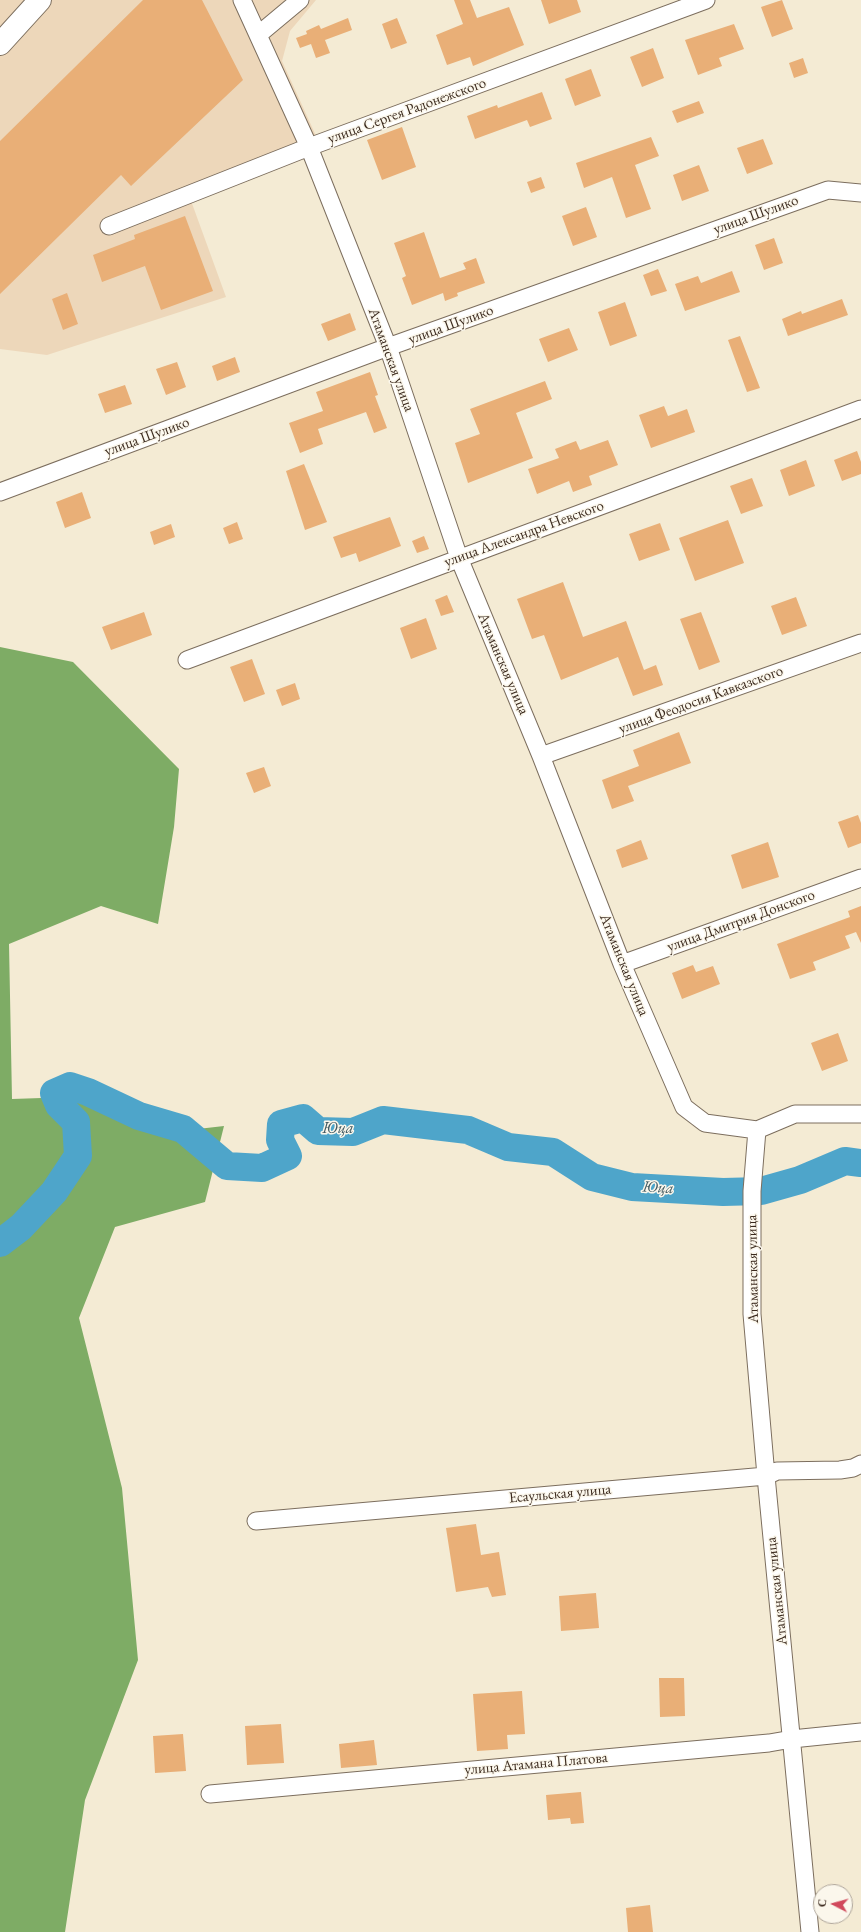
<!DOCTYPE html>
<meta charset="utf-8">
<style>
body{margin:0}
#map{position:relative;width:861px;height:1932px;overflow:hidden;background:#f4ebd4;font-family:"EB Garamond",serif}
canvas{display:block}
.north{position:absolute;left:813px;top:1884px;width:40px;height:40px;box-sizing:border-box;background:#fbf7ec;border:1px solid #aea59a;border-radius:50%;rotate:276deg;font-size:11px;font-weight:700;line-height:16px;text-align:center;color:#3b2a1e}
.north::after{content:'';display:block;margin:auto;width:14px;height:18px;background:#d1495b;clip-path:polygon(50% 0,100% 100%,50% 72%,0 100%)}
</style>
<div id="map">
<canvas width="861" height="1932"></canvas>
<div class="north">С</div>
</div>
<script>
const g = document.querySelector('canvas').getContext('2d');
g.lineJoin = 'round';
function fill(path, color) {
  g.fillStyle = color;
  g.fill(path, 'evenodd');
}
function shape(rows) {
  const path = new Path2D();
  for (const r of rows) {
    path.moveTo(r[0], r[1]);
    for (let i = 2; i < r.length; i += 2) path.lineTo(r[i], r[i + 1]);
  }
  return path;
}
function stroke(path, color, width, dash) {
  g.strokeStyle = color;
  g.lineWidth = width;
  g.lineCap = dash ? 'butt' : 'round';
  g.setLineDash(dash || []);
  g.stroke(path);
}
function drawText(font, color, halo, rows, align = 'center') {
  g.font = font + ' "EB Garamond",serif';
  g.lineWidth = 3;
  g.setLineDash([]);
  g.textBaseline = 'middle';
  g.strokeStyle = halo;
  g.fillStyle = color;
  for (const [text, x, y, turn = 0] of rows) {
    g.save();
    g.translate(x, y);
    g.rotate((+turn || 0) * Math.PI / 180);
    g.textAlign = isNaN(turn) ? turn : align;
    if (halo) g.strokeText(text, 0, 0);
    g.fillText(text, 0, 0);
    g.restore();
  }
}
fill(shape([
 [0,0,316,0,290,31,282,61,317,138,186,187,226,297,47,355,0,349]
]), '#edd7ba');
fill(shape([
 [0,647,73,662,179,769,174,827,158,924,101,906,9,944,12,1099,71,1097,98,1105,154,1134,224,1126,205,1202,115,1227,79,1318,122,1488,138,1660,85,1800,65,1932,0,1932]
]), '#7eac65');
stroke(shape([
 [0,1243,21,1227,54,1192,78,1156,76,1122,59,1105,54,1093,70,1086,88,1092,139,1116,183,1129,227,1166,262,1168,288,1156,280,1140,281,1124,303,1118,318,1131,353,1132,383,1120,468,1130,508,1147,553,1152,592,1177,632,1187,723,1192,761,1191,800,1180,845,1161,861,1163]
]), '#4ea5ca', 28);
fill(shape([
 [143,0,202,0,243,80,131,186,121,175,0,294,0,141],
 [454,0,470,0,477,18,509,7,524,45,473,66,470,57,447,65,436,35,463,24],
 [541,0,577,0,581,12,549,24],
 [782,0,793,29,772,37,761,7],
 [348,18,352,30,325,40,330,53,316,58,311,44,300,48,296,38,307,34,306,31,319,25,321,29],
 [397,18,407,43,391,49,382,24],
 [734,24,744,49,719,58,722,66,698,75,685,40],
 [653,48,664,78,642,87,630,57],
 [803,58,808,73,794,78,789,63],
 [591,69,601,96,575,106,565,79],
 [542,92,552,119,530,127,527,120,475,139,467,116,497,105,498,108],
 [699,101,704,113,677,123,672,111],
 [402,127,416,167,382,180,367,140],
 [651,137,659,156,635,165,651,209,626,218,612,177,584,188,576,163],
 [763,139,773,164,747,174,737,148],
 [699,165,709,191,682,201,673,175],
 [541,177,545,188,531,193,527,182],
 [586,207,597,237,573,246,562,216],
 [185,216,213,291,161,310,145,266,102,282,93,255,135,239,134,235],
 [424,232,440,278,466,269,463,263,476,258,485,283,457,293,458,296,445,301,443,293,412,305,402,278,406,276,394,243],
 [774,238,783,263,764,270,755,245],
 [658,269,667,291,651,296,643,275],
 [732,271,740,292,685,311,675,284,698,276,701,283],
 [67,293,78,324,63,330,52,299],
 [842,299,848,315,788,336,782,319,801,311,802,314],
 [625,302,637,336,610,346,598,312],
 [350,313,356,330,328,341,321,324],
 [569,328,578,350,548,362,539,339],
 [740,336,760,388,747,392,728,340],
 [235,357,240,372,217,381,212,366],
 [177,362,186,387,166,395,156,369],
 [370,372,378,395,375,396,387,428,374,433,366,412,318,429,323,444,300,453,289,423,323,411,316,392],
 [545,381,552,399,516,413,533,458,468,483,455,443,480,434,470,409],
 [125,385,132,404,105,413,98,394],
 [664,406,668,416,687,409,695,432,651,448,639,415],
 [608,440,618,465,589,476,592,485,573,492,569,481,537,494,528,469,559,458,555,449,576,441,580,450],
 [857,451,861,462,861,474,842,481,834,460],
 [806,460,815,486,789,496,780,470],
 [304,464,327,522,305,530,286,471],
 [752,478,763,506,741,514,730,486],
 [82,492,91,518,65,528,56,502],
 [390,517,401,546,359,562,356,553,341,558,333,537],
 [728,520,744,563,695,581,679,538],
 [237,522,243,539,229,544,223,528],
 [660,523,670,550,639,561,629,534],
 [171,524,175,537,154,545,150,532],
 [424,536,429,549,417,553,412,541],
 [563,582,583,637,626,621,644,670,656,665,663,685,633,696,618,657,561,680,544,635,532,639,517,599],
 [447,595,454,612,441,616,435,600],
 [796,597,807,626,782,635,771,606],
 [144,612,152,635,111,650,102,627],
 [701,612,720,662,699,670,680,619],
 [426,618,437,649,411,659,400,628],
 [252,659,265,694,244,702,230,667],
 [295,683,300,699,282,706,276,690],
 [679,732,691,763,628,786,634,801,612,809,602,780,639,766,633,750],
 [264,767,271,786,254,793,246,773],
 [858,815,861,823,861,843,848,848,838,822],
 [641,840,648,859,622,868,616,850],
 [768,842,779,877,742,889,731,855],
 [861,906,861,943,856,932,845,936,850,948,813,962,816,970,790,979,777,944,850,917,848,911],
 [693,965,696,972,713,966,720,984,682,999,672,973],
 [838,1033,848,1061,822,1071,811,1043],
 [476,1524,481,1555,499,1552,506,1595,492,1597,488,1587,456,1592,446,1528],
 [596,1593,599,1628,561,1631,559,1596],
 [659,1678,684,1678,685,1716,660,1717],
 [522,1691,525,1734,507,1735,508,1749,477,1751,473,1694],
 [281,1724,284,1763,247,1765,245,1726],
 [183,1734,186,1771,155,1773,153,1736],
 [374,1740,377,1765,341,1768,339,1744],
 [581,1792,584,1823,571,1824,570,1818,548,1820,546,1795],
 [650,1905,653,1932,628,1932,626,1908]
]), '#e9af77');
const street = shape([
 [242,0,309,147,388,347,459,558,541,756,622,964,684,1107,705,1123,757,1130],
 [258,35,300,0],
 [109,226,309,147,706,0],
 [0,492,388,347,828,190,861,193],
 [187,660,861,409],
 [541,756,861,643],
 [622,964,861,878],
 [757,1130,752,1191,752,1314,766,1476,810,1932],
 [757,1130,795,1114,861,1114],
 [256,1521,766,1476,777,1471,840,1470,853,1468,861,1464],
 [210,1794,769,1743,792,1739,861,1732]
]);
const primary = shape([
 [0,44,40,0]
]);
stroke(street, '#7c6e5e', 19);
stroke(primary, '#7c6e5e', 24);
stroke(street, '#fff', 17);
stroke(primary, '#fff', 22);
drawText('15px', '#3b2a1e', '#fbf7ec', [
 ["улица Сергея Радонежского",407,111,-20],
 ["улица Шулико",756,215,-20],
 ["улица Шулико",451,325,-20],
 ["Атаманская улица",391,360,70],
 ["улица Шулико",147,437,-20],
 ["улица Александра Невского",524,534,-20],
 ["Атаманская улица",503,664,67],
 ["улица Феодосия Кавказского",701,700,-20],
 ["улица Дмитрия Донского",741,921,-20],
 ["Атаманская улица",624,965,68],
 ["Атаманская улица",753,1269,-91],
 ["Есаульская улица",560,1494,-5],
 ["Атаманская улица",777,1591,-96],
 ["улица Атамана Платова",536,1764,-5]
]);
drawText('italic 16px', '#435b63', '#fbf7ec', [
 ["Юца",338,1129],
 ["Юца",658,1188,3]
]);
</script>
